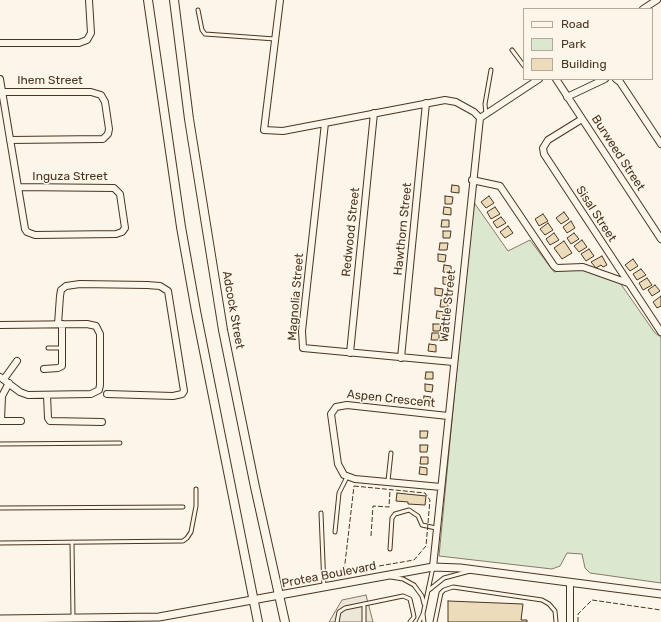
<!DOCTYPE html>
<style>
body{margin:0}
#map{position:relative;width:661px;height:622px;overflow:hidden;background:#fbf6e9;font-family:Rubik,sans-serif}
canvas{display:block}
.legend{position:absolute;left:523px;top:8px;width:130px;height:72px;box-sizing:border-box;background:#fbf6e9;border:1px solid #b4a999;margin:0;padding:5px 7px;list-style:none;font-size:12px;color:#4a3520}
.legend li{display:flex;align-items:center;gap:8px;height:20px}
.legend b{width:20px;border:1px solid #b4a999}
</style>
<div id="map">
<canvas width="661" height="622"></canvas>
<ul class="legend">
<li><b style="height:5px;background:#fbf6e9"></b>Road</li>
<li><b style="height:11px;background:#dce7d0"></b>Park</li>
<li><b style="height:11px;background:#ecdcbc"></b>Building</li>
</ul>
</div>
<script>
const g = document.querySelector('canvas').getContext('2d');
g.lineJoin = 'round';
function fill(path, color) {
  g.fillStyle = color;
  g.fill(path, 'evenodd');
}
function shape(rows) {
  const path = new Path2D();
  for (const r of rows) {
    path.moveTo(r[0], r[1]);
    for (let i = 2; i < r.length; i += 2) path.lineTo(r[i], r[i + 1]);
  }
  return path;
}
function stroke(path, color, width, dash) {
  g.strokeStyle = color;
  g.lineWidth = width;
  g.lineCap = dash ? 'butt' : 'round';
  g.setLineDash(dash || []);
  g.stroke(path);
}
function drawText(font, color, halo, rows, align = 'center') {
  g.font = font + ' Rubik,sans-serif';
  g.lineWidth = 3;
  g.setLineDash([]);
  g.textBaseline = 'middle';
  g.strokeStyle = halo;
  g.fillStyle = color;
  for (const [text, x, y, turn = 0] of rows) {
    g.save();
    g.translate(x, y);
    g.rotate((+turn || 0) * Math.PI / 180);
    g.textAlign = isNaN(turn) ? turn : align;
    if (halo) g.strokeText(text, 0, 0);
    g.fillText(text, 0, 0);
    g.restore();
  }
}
const green = shape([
 [473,201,508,251,530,240,554,272,562,270,586,269,618,280,655,333,661,337,661,583,590,573,585,568,582,554,567,553,560,566,552,569,439,556,473,201]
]);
fill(green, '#dce7d0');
stroke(green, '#887966', 1);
const parking = shape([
 [366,595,373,622,329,622,342,600,366,595]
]);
fill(parking, '#ede7d9');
stroke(parking, '#887966', 1);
const building = shape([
 [452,185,459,186,459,193,451,192,452,185],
 [445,196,453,197,452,204,445,204,445,196],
 [489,196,494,203,486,208,481,202,489,196],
 [444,207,451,208,451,215,443,214,444,207],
 [495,207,500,214,491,219,487,212,495,207],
 [564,212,569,219,561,224,556,218,564,212],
 [543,214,548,221,539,226,535,219,543,214],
 [501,217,506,223,497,228,493,222,501,217],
 [442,220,449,220,449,227,441,227,442,220],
 [571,221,575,228,567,233,563,227,571,221],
 [548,223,553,230,545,235,540,229,548,223],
 [508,226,513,233,505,238,500,232,508,226],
 [443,231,451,231,450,238,443,238,443,231],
 [554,233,559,240,550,245,546,239,554,233],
 [574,233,579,239,571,244,567,238,574,233],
 [582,240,587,247,579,252,574,246,582,240],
 [564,241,572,253,562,259,554,248,564,241],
 [440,243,448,243,447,250,439,250,440,243],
 [589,249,594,256,586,261,581,254,589,249],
 [438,254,446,255,445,262,438,261,438,254],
 [602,256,607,265,603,267,601,265,596,268,591,262,602,256],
 [633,259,638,266,630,271,625,265,633,259],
 [444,265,451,266,451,273,443,272,444,265],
 [641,269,646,275,637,280,633,274,641,269],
 [443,277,451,278,450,285,443,284,443,277],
 [647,278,652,285,643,290,639,283,647,278],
 [655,285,660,291,652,296,648,290,655,285],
 [435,288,443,289,442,296,435,295,435,288],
 [661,296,661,306,657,308,653,302,661,296],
 [441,300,448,301,448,307,440,307,441,300],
 [437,311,445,312,444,319,436,318,437,311],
 [433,324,441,324,440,331,433,331,433,324],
 [432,333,439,333,439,340,431,340,432,333],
 [429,344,436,345,436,352,428,351,429,344],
 [426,372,433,372,433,379,425,379,426,372],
 [425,384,433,385,432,392,425,391,425,384],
 [424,396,431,397,431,404,423,403,424,396],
 [420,431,428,431,427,438,420,438,420,431],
 [420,445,428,445,427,452,420,452,420,445],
 [421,457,428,457,428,464,420,464,421,457],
 [420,467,427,468,427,475,419,474,420,467],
 [397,493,426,496,425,505,408,504,408,502,396,501,397,493],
 [448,601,523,604,521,620,527,620,527,622,448,622,448,601]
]);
fill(building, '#ecdcbc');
stroke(building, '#4a3520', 1);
const service = shape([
 [198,10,202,30,205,34,275,39],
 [512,50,524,66],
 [486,114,485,104,491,70],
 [48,348,63,348],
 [0,444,120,443],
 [388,481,391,453],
 [0,508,183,507],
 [321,513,324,587],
 [335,532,339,493,347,477],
 [72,542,73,617],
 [0,543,183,541,187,538,191,532,196,506,196,489],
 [390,549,392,518,395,514,409,510,418,516,422,525,436,528],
 [391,577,403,579,414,585,422,596,424,604],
 [429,590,444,578,470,571],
 [423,614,424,622],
 [337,622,339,612,345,608,403,596,410,599,413,612,414,617,410,622],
 [364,622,364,604],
 [419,622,423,614,433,567],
 [435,622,441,593,444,590,453,587,542,600,549,604,555,611,556,622]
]);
const minor = shape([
 [280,0,264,130,283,131,445,100,456,102,474,112,480,118],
 [643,9,657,0],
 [0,43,79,43,87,40,91,33,89,0],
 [0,79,25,229,27,232,35,235,116,234,122,232,125,228,120,194,114,188,18,187],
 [556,79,661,239],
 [616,79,620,82,661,144],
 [2,92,91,92,101,95,105,102,109,129,108,134,103,139,10,140],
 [567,97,605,79],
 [582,119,548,140,543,148,544,154,661,332],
 [325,123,302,331,303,348,453,362],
 [472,180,500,186,554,266,557,268,583,267,628,283],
 [58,324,60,296,61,290,66,286,80,284,147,285,160,286,168,291,184,391,182,394,173,396,107,394],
 [0,325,87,324,96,326,100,334,100,385,99,390,91,394,28,395,20,392,0,377],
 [350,353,374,113],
 [401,358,426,103],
 [44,369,58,368,62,366,62,324],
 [4,379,17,361],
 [47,395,48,418,50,421,102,422],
 [0,421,21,421],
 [1,421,2,396,9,383],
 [441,487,355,479,344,475,338,464,331,414,336,407,347,405,448,416],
 [433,567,480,118,539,79],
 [570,622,570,583]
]);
const tertiary = shape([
 [0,619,159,617,433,567,460,568,661,594]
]);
const secondary = shape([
 [148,0,181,227,196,311,258,622],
 [174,0,189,119,223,330,255,487,285,622]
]);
stroke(service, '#4a3520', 5);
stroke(minor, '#4a3520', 8);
stroke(tertiary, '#4a3520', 9);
stroke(secondary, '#4a3520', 10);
stroke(service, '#fbf6e9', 3);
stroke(minor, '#fbf6e9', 6);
stroke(tertiary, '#fbf6e9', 7);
stroke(secondary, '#fbf6e9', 8);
stroke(shape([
 [354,486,425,493,430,500,426,546,414,560,344,572,354,486],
 [371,536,373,506,389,507,390,490],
 [578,622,578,614,592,600,661,610]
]), '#4a3520', 1, [5, 2]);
drawText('12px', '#4a3520', '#fbf6e9', [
 ["Ihem Street",50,81],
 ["Burweed Street",618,153,57],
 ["Inguza Street",70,177],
 ["Sisal Street",596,214,57],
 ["Hawthorn Street",403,229,-84],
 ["Redwood Street",351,232,-84],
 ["Magnolia Street",296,297,-85],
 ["Wattle Street",448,306,-84],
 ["Adcock Street",233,310,80],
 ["Aspen Crescent",391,399,6],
 ["Protea Boulevard",329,575,-11]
]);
</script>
